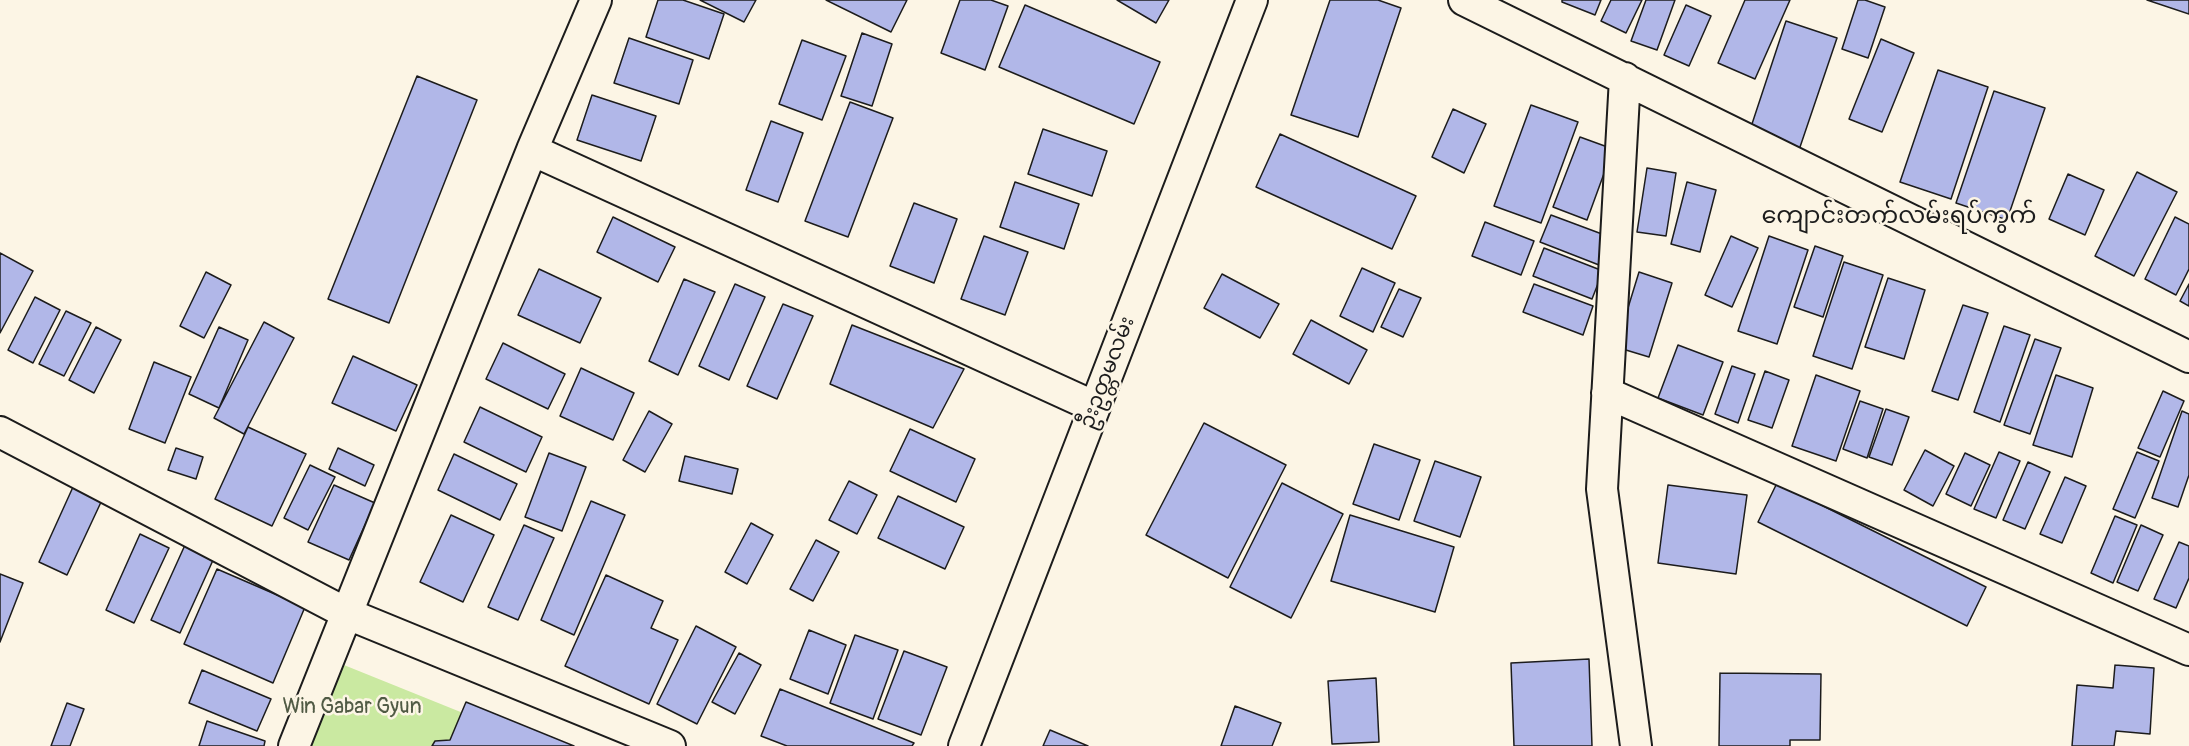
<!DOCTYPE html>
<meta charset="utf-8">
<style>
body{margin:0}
canvas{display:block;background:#fcf5e5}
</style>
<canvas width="2189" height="746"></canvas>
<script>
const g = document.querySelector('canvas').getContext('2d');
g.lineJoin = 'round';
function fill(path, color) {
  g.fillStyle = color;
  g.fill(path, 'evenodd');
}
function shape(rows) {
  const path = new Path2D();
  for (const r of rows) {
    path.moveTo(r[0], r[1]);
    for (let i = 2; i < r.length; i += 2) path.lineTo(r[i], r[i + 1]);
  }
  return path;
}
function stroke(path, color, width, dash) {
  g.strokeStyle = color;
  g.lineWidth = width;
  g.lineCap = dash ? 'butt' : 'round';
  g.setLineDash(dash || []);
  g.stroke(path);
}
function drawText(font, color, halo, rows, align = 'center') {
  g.font = font + ' Pangolin,"Noto Sans Myanmar",sans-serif';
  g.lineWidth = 5;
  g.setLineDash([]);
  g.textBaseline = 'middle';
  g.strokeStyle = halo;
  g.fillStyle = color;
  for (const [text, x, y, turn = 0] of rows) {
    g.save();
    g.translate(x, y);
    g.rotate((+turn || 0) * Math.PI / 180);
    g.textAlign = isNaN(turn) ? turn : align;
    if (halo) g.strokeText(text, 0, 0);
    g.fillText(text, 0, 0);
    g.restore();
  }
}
fill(shape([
 [329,659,545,746,301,746]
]), '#cae9a1');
const building = shape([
 [658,0,683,0,724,14,709,59,646,37,658,0],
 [700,0,756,0,744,22,700,0],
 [826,0,907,0,891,32,826,0],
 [960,0,991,0,1008,6,985,70,941,53,960,0],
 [1117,0,1169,0,1156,23,1117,0],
 [1330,0,1378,0,1401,8,1358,137,1291,115,1330,0],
 [1562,0,1601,0,1595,15,1562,2,1562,0],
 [1611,0,1642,0,1626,33,1601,21,1611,0],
 [1646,0,1675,0,1657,50,1631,41,1646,0],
 [1745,0,1790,0,1755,79,1718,63,1745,0],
 [1858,0,1865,0,1885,7,1868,58,1842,49,1858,0],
 [2147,0,2189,0,2189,14,2147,0],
 [1025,5,1160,62,1134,124,999,67,1025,5],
 [1686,5,1711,16,1689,66,1664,55,1686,5],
 [1786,21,1837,38,1799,150,1749,133,1786,21],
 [862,33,892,44,872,106,841,96,862,33],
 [629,38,693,60,679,104,614,83,629,38],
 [1881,39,1914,53,1882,132,1849,119,1881,39],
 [802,40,846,56,822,120,779,104,802,40],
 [1938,70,1988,87,1951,199,1900,182,1938,70],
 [417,76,477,100,389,323,328,299,417,76],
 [1994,91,2045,108,2007,220,1956,203,1994,91],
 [592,95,656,116,641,161,577,140,592,95],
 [850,102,893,118,848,237,805,221,850,102],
 [1531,105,1578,122,1541,223,1494,206,1531,105],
 [1453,109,1486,124,1464,173,1432,157,1453,109],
 [771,121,803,133,778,202,746,190,771,121],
 [1043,129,1107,151,1092,196,1028,174,1043,129],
 [1280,134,1416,196,1392,249,1256,187,1280,134],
 [1580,137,1613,149,1587,220,1553,207,1580,137],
 [1647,168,1676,173,1666,236,1637,232,1647,168],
 [2137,172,2177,192,2134,276,2095,256,2137,172],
 [2068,174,2104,190,2085,235,2049,219,2068,174],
 [1015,182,1079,204,1064,249,1000,227,1015,182],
 [1687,182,1716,190,1700,252,1671,244,1687,182],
 [914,203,957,219,934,283,890,266,914,203],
 [1551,215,1610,237,1599,265,1540,242,1551,215],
 [613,217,675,247,658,282,597,252,613,217],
 [2175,217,2189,224,2189,269,2176,295,2145,279,2175,217],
 [1485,222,1534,241,1521,275,1472,256,1485,222],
 [984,236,1028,252,1005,315,961,299,984,236],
 [1731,236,1758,248,1732,307,1705,295,1731,236],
 [1769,236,1808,250,1777,344,1738,331,1769,236],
 [1815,246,1843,256,1823,317,1794,307,1815,246],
 [1544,248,1603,271,1592,299,1533,276,1544,248],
 [0,253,33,271,0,333,0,253],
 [1844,262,1883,275,1852,369,1813,356,1844,262],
 [1362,268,1395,283,1373,332,1340,316,1362,268],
 [539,269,601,298,580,343,518,315,539,269],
 [206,272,231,285,204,338,180,326,206,272],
 [1639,272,1672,283,1649,357,1616,347,1639,272],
 [1222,274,1279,304,1260,338,1204,308,1222,274],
 [1888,278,1925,290,1904,359,1865,347,1888,278],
 [684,279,715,292,678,375,649,361,684,279],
 [735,284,765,297,729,380,699,366,735,284],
 [1534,284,1593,306,1583,335,1523,312,1534,284],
 [2189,284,2189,306,2180,301,2189,284],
 [1399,289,1421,298,1403,337,1381,327,1399,289],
 [35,297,60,310,33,363,8,350,35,297],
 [783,304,813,316,777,399,747,386,783,304],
 [1963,305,1988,313,1958,400,1932,391,1963,305],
 [66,311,91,323,64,376,39,364,66,311],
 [1311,320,1367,350,1349,384,1293,354,1311,320],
 [264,322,294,338,244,434,214,418,264,322],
 [852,325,964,369,933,428,830,384,852,325],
 [2004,326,2030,335,2000,422,1974,412,2004,326],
 [96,327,121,340,94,393,69,380,96,327],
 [219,327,248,340,219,408,189,394,219,327],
 [2035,339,2061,348,2030,434,2004,425,2035,339],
 [503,343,565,374,548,409,486,379,503,343],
 [1678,345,1723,362,1703,415,1658,398,1678,345],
 [353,356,417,385,396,431,332,403,353,356],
 [154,362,191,377,165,443,129,429,154,362],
 [1732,366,1755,374,1738,423,1715,414,1732,366],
 [581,368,634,393,613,440,560,416,581,368],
 [1765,371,1789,380,1772,428,1748,420,1765,371],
 [1816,375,1860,391,1836,461,1792,446,1816,375],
 [2056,375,2093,388,2072,457,2033,445,2056,375],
 [2163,391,2184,401,2160,457,2138,448,2163,391],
 [1860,401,1883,409,1867,458,1843,449,1860,401],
 [480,407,542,437,526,472,464,442,480,407],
 [1886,409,1909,417,1892,465,1869,457,1886,409],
 [649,411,672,424,645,472,623,460,649,411],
 [2182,411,2189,414,2189,475,2178,507,2152,498,2182,411],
 [1204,423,1286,465,1228,578,1146,535,1204,423],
 [248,427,306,454,272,526,215,499,248,427],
 [910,429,975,459,956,502,890,471,910,429],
 [1374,444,1420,460,1399,520,1353,504,1374,444],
 [176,448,203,457,196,479,168,470,176,448],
 [338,448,374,465,365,486,329,469,338,448],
 [1925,450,1954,466,1933,506,1904,490,1925,450],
 [1999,452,2020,461,1996,518,1974,509,1999,452],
 [2137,452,2159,461,2135,518,2113,509,2137,452],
 [549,453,586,467,562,531,525,517,549,453],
 [1965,453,1990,465,1971,506,1946,494,1965,453],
 [454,454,517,484,500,520,438,490,454,454],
 [685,456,738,469,732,494,679,481,685,456],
 [1435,461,1481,477,1460,537,1414,521,1435,461],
 [2028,462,2050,472,2025,529,2003,520,2028,462],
 [310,465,335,477,308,530,284,518,310,465],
 [2065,477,2086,486,2062,543,2040,534,2065,477],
 [849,481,877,495,857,534,829,520,849,481],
 [1282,483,1343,514,1291,618,1230,587,1282,483],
 [1777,483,1986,587,1967,626,1758,522,1777,483],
 [334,485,375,503,349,560,308,542,334,485],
 [1668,485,1747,495,1736,574,1658,563,1668,485],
 [73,487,102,500,67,575,39,562,73,487],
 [898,496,964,527,945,569,878,538,898,496],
 [591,501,625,515,574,635,541,620,591,501],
 [451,515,494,535,463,602,420,582,451,515],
 [1350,515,1454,547,1435,612,1331,581,1350,515],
 [2115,516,2137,525,2113,583,2091,573,2115,516],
 [751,523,773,535,747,584,725,572,751,523],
 [524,525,554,538,518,620,488,607,524,525],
 [2141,525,2163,535,2138,591,2117,582,2141,525],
 [140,534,169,548,134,623,106,610,140,534],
 [816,540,839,552,813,601,790,589,816,540],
 [2179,542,2189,546,2189,578,2176,608,2154,599,2179,542],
 [185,545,214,558,180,633,151,620,185,545],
 [217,569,305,607,273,683,184,644,217,569],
 [0,574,23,583,0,642,0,574],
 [606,575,663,601,651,628,678,640,649,704,565,666,606,575],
 [696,626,736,647,697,724,657,704,696,626],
 [809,630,846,645,828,694,790,679,809,630],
 [855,635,898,650,873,719,830,703,855,635],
 [904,651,947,667,921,735,878,719,904,651],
 [739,653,761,665,735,714,712,702,739,653],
 [1589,659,1592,746,1514,746,1511,663,1589,659],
 [2115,665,2154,668,2150,734,2116,731,2114,746,2072,746,2077,685,2113,688,2115,665],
 [202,670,271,699,257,731,189,703,202,670],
 [1720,673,1821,674,1820,740,1790,740,1790,746,1719,746,1720,673],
 [1376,678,1379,742,1332,744,1328,681,1376,678],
 [780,689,914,743,912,746,787,746,761,736,780,689],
 [466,702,574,746,432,746,435,741,450,740,466,702],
 [67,703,84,709,70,746,51,746,67,703],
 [1235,706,1281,723,1272,746,1221,746,1235,706],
 [207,721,265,741,264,746,199,746,207,721],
 [1050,730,1088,746,1043,746,1050,730]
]);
fill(building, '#b1b7e8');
stroke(building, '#1c1c1c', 1.5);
const street = shape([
 [1464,0,2189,357],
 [1625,78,1602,489,1636,746],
 [532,150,1095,407],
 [1607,393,2189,650],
 [0,432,348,614,670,746],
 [294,746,532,150,596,0],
 [964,746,1252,0]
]);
stroke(street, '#1c1c1c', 34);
stroke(street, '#fcf5e5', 30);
drawText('21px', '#1c1c1c', '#fcf5e5', [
 ["ဦးဥတ္တမလမ်း",1108,373,-69]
]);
drawText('21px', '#505a44', '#fcf5e5', [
 ["Win Gabar Gyun",352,708]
]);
drawText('24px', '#1c1c1c', '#fcf5e5', [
 ["ကျောင်းတက်လမ်းရပ်ကွက်",1899,217]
]);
</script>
